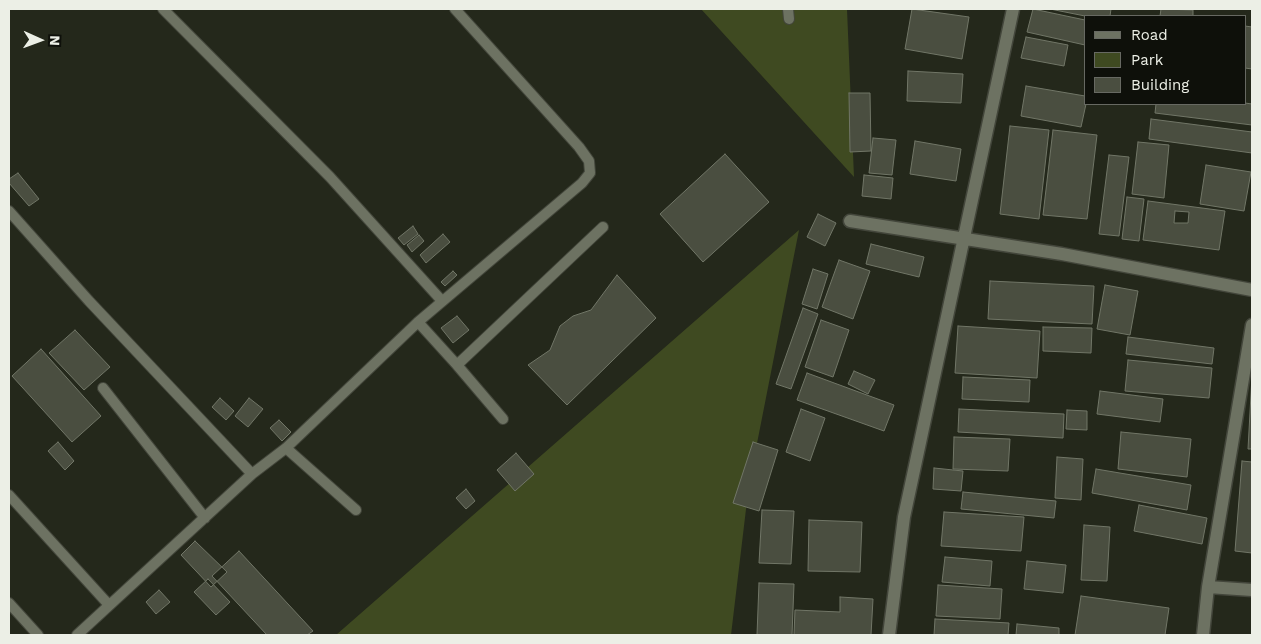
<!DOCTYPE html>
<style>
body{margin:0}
#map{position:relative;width:1261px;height:644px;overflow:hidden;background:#24281b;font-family:"Work Sans",sans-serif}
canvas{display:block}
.frame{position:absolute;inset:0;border:10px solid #ecefe6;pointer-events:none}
.legend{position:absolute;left:1084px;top:15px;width:162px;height:90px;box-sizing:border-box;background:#0e100a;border:1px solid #676962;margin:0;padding:6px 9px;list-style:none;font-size:15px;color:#ecefe6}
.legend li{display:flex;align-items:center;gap:10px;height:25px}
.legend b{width:25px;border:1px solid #676962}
.north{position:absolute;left:15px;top:15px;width:50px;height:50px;-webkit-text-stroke:4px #0e100a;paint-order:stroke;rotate:92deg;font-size:14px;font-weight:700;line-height:20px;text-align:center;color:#ecefe6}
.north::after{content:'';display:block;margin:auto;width:18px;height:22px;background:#ecefe6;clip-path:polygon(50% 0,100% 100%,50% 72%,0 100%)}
</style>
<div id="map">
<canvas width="1261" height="644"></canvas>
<div class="frame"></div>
<ul class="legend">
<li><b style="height:6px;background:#6d7262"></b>Road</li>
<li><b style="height:14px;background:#3f4a21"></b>Park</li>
<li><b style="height:14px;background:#4a4e40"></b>Building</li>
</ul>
<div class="north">N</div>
</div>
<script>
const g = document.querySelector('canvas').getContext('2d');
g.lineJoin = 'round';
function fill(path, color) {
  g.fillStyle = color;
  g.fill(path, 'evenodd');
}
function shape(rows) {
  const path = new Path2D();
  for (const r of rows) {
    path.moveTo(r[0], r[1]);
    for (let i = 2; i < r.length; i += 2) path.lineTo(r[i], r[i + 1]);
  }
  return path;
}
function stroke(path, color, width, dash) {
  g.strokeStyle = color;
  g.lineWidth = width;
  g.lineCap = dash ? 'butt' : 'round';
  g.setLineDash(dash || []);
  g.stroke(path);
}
fill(shape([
 [701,9,847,9,854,177],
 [799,230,749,484,731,635,336,635]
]), '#3f4a21');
const building = shape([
 [912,9,969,17,962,59,905,49,912,9],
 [1033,9,1085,20,1085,45,1027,32,1033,9],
 [1050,9,1111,9,1110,16,1085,16,1050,9],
 [1161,9,1193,10,1193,16,1160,16,1161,9],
 [1245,26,1252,27,1252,69,1245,68,1245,26],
 [1026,37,1068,45,1064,66,1021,58,1026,37],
 [908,71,963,74,961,103,907,101,908,71],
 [1026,86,1085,96,1086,104,1081,127,1021,116,1026,86],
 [849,93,870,93,871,151,850,152,849,93],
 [1245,103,1252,104,1252,125,1155,113,1156,104,1245,103],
 [1151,119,1252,132,1252,153,1149,139,1151,119],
 [1010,126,1049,130,1039,219,1000,214,1010,126],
 [1053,130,1097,135,1087,219,1043,215,1053,130],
 [873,138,896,140,892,175,869,173,873,138],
 [915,141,961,149,956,181,910,174,915,141],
 [1138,142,1169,145,1164,198,1132,194,1138,142],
 [725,154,769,202,703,262,660,214,725,154],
 [1109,155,1129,157,1119,236,1099,234,1109,155],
 [1206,165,1251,172,1244,211,1200,204,1206,165],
 [18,173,39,199,29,206,9,183,9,179,18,173],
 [864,175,893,178,891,199,862,196,864,175],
 [1127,197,1144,199,1139,241,1122,239,1127,197],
 [1148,201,1225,211,1219,250,1143,240,1148,201],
 [1175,211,1189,212,1188,223,1174,223,1175,211],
 [818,214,836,223,825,246,807,237,818,214],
 [413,226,418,234,404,245,398,238,413,226],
 [443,234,450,242,426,263,420,255,443,234],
 [419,235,424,241,412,252,407,245,419,235],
 [871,244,924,257,919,277,866,264,871,244],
 [839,260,870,271,853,319,822,307,839,260],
 [813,269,828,274,817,309,802,304,813,269],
 [453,271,457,275,445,286,441,282,453,271],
 [617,275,656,318,567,405,528,365,550,350,560,326,573,316,591,310,617,275],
 [990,281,1094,286,1092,324,988,319,990,281],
 [1105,285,1138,291,1130,335,1097,329,1105,285],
 [803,308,818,314,791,389,776,384,803,308],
 [457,316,469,330,453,343,441,328,457,316],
 [821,320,849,330,833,377,805,367,821,320],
 [958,326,1040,331,1037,378,955,373,958,326],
 [1043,327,1092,328,1091,353,1043,351,1043,327],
 [75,330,110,367,84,390,49,353,75,330],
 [1128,337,1214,348,1212,364,1126,354,1128,337],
 [41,349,101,416,72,442,12,376,41,349],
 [1128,360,1212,368,1209,398,1125,391,1128,360],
 [854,371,875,380,868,394,848,384,854,371],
 [807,373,894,405,884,431,797,400,807,373],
 [1252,376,1252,449,1248,449,1252,376],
 [963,377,1030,380,1029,402,962,399,963,377],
 [1100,391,1163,399,1160,422,1097,414,1100,391],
 [220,398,234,411,226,420,212,407,220,398],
 [249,398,263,409,248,427,235,416,249,398],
 [801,409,825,418,810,461,786,452,801,409],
 [959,409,1064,414,1063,438,958,432,959,409],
 [1067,410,1087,411,1087,430,1066,429,1067,410],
 [279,420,291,432,282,441,270,428,279,420],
 [1121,432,1191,439,1187,477,1118,469,1121,432],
 [954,437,1010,439,1008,471,953,469,954,437],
 [58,442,74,461,65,470,48,451,58,442],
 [753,442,778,450,759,511,733,503,753,442],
 [516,453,534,474,515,491,497,470,516,453],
 [1057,457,1083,459,1081,500,1055,498,1057,457],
 [1242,461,1252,462,1252,553,1235,551,1242,461],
 [934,468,963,471,961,491,933,489,934,468],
 [1096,469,1191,485,1187,510,1092,493,1096,469],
 [466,489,475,501,466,509,456,498,466,489],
 [963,492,1056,501,1054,518,961,509,963,492],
 [1139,505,1207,518,1202,544,1134,531,1139,505],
 [762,510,794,511,791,564,759,563,762,510],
 [944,512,1024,517,1021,551,941,546,944,512],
 [809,520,862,522,860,572,808,571,809,520],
 [1084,525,1110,527,1107,581,1081,580,1084,525],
 [195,541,227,572,211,587,181,555,195,541],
 [239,551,313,631,307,635,267,635,212,576,239,551],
 [945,557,992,561,990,586,942,582,945,557],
 [1027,561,1066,565,1063,593,1024,589,1027,561],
 [208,579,230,602,216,615,194,592,208,579],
 [759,583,794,584,792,635,757,635,759,583],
 [938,585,1002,589,1000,619,936,616,938,585],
 [159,590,170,602,156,614,146,602,159,590],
 [1081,596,1169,608,1165,635,1075,635,1081,596],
 [840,597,873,599,871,635,794,635,795,610,840,612,840,597],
 [935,619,1009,623,1008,635,934,635,935,619],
 [1017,624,1059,628,1059,635,1016,635,1017,624]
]);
fill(building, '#4a4e40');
stroke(building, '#717667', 1);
const lane = shape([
 [163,9,330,177,442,301],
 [788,9,789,19],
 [9,211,89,301,252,474],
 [418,322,457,365,503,419],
 [457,365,603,227],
 [103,388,205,518],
 [286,448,356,510],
 [9,495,109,605],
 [9,603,38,635],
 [77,635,252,474,286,448,418,322,582,183,590,173,589,161,579,147,455,9]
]);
const street = shape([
 [850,221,1062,254,1252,290],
 [1208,587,1252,590],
 [889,635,904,517,1013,9],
 [1203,635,1208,587,1252,325]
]);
stroke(lane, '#43463b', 12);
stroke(street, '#43463b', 15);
stroke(lane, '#6d7262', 10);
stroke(street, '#6d7262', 12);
</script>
